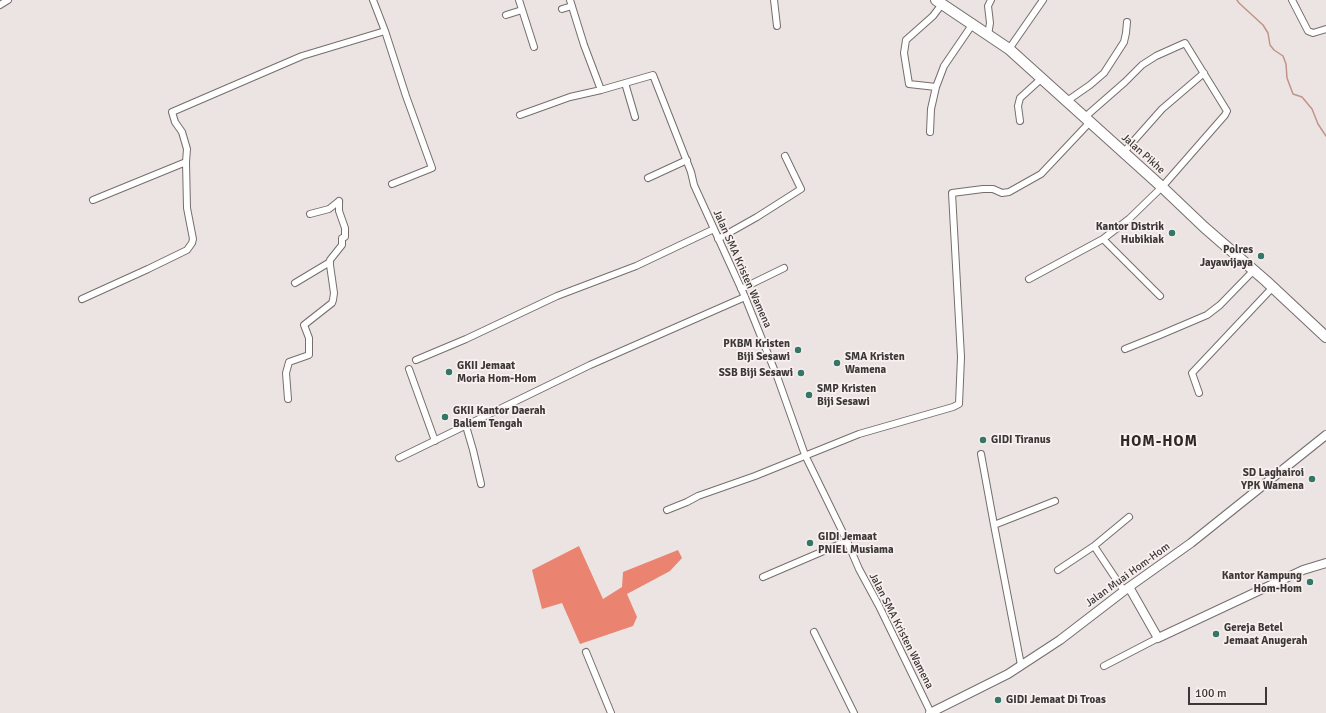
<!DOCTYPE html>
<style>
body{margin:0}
#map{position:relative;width:1326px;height:713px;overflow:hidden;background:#ece4e2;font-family:Signika,sans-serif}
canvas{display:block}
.scale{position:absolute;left:1188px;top:687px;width:79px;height:18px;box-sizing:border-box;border:2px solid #3b3837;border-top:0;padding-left:5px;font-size:12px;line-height:14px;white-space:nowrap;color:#3b3837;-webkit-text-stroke:3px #f9f1ef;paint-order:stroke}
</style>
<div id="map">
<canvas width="1326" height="713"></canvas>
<div class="scale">100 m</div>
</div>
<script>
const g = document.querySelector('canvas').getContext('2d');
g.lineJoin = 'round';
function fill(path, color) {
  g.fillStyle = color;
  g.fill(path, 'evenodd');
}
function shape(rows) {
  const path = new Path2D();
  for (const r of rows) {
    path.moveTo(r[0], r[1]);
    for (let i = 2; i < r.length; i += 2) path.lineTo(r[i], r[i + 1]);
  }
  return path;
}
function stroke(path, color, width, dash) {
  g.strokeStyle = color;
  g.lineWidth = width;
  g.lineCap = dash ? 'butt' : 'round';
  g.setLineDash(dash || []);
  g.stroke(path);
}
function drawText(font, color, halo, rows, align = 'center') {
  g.font = font + ' Signika,sans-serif';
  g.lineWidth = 3.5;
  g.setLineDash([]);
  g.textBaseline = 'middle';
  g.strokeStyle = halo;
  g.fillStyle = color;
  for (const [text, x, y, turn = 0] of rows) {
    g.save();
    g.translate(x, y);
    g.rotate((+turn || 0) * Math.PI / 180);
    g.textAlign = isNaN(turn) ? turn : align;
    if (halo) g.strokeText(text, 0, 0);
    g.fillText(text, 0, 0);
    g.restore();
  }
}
fill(shape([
 [579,546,603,599,622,587,623,572,678,550,682,558,670,571,627,594,637,617,633,626,580,644,562,603,542,609,532,570]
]), '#ea8470');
stroke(shape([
 [1237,0,1239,3,1263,25,1268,33,1270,45,1274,50,1283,56,1286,64,1287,78,1293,94,1302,97,1312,109,1318,124,1326,136]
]), '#c1938a', 1.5);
const minor = shape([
 [373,0,385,31,406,96,432,168,392,184],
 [519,0,534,47],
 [570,0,584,45,601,90,653,75,691,172,694,185,745,297,778,379,805,455,847,541,859,569,879,606,931,713],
 [774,0,777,26],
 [1292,0,1308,31,1313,33,1326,29],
 [0,5,8,0],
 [562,9,572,6],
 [506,15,522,10],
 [988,35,990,23,988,6,991,0],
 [1009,49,1043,0],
 [625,83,635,117],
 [936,87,909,84,904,53,906,40,933,16,942,4],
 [1067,101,1090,85,1104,73,1124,42,1126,33,1127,22],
 [520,115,570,97,601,90],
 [1020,121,1018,106,1020,98,1042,78],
 [930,132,931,109,936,87,944,66,972,25],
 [1123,153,1162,109,1204,73],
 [648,178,687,160],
 [93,200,186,162],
 [310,214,329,209,339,201],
 [718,239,757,217,801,189,785,156],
 [1103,239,1160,296],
 [1029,279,1103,239,1129,219,1162,187,1225,115,1227,111,1185,43,1156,56,1142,65,1125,82,1085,117],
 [295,283,330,262],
 [741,289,784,268],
 [82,299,148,269,187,250,192,243,193,239,187,208,186,162,187,149,182,132,175,122,172,112,302,56,385,31],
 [1125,349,1160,335,1207,315,1220,305,1254,270],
 [416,360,466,339,557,296,636,266,714,229],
 [409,369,435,441],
 [1199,393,1192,373,1273,287],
 [288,399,286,373,289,362,309,355,309,338,304,325,332,303,333,300,334,293,330,265,330,260,342,245,342,238,345,237,345,228,339,211,339,201],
 [466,426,473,450,481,484],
 [981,454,994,525],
 [399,458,590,365,745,297],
 [667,510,687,502,698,496,755,476,859,434,953,407,959,404,961,357,952,193,983,189,993,189,1002,193,1009,192,1041,174,1090,122],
 [1094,546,1124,591],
 [1058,570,1094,546,1129,517],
 [763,577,847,541],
 [814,632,854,713],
 [586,652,611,713],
 [1021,665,994,525,1055,501],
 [1104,666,1158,638]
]);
const tertiary = shape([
 [1129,587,1158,638,1303,570,1326,563],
 [930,713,1008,674,1060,640,1129,587,1191,543,1326,435]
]);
const trunk = shape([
 [936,0,1009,49,1162,187,1204,227,1266,281,1326,337]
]);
stroke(minor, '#756e6c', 8);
stroke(tertiary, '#756e6c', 10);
stroke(trunk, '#756e6c', 12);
stroke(minor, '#fff', 6);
stroke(tertiary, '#fff', 8);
stroke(trunk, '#fff', 10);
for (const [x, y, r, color] of [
 [1172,233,4,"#347769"],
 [1261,256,4,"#347769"],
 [798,350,4,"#347769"],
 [837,363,4,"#347769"],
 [449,372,4,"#347769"],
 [801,373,4,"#347769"],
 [809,395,4,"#347769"],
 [445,417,4,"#347769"],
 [983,440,4,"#347769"],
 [1312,479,4,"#347769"],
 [810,543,4,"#347769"],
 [1310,582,4,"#347769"],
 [1216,634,4,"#347769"],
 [998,700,4,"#347769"]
]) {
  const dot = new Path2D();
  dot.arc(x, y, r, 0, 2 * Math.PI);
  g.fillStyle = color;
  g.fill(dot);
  stroke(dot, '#f9f1ef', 1.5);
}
drawText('11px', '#3b3837', '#f9f1ef', [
 ["Jalan Pikhe",1143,154,42],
 ["Jalan SMA Kristen Wamena",742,269,66],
 ["Jalan Muai Hom-Hom",1128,575,-36],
 ["Jalan SMA Kristen Wamena",901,631,63]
]);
drawText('bold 11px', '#3b3837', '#f9f1ef', [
 ["Kantor Distrik",1164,227,"right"],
 ["Hubikiak",1164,240,"right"],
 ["Polres",1253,250,"right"],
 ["Jayawijaya",1253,263,"right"],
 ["PKBM Kristen",790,344,"right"],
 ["Biji Sesawi",790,357,"right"],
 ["SMA Kristen",845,357],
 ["Wamena",845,370],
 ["GKII Jemaat",457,366],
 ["Moria Hom-Hom",457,379],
 ["SSB Biji Sesawi",793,373,"right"],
 ["SMP Kristen",817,389],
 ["Biji Sesawi",817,402],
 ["GKII Kantor Daerah",453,411],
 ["Baliem Tengah",453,424],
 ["GIDI Tiranus",991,440],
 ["SD Laghairoi",1304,473,"right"],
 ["YPK Wamena",1304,486,"right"],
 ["GIDI Jemaat",818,537],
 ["PNIEL Musiama",818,550],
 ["Kantor Kampung",1302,576,"right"],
 ["Hom-Hom",1302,589,"right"],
 ["Gereja Betel",1224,628],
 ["Jemaat Anugerah",1224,641],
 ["GIDI Jemaat Di Troas",1006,700]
], 'left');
g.letterSpacing = '1px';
drawText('bold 15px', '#2e2827', '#f9f1ef', [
 ["HOM-HOM",1159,442]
]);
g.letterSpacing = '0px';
</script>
